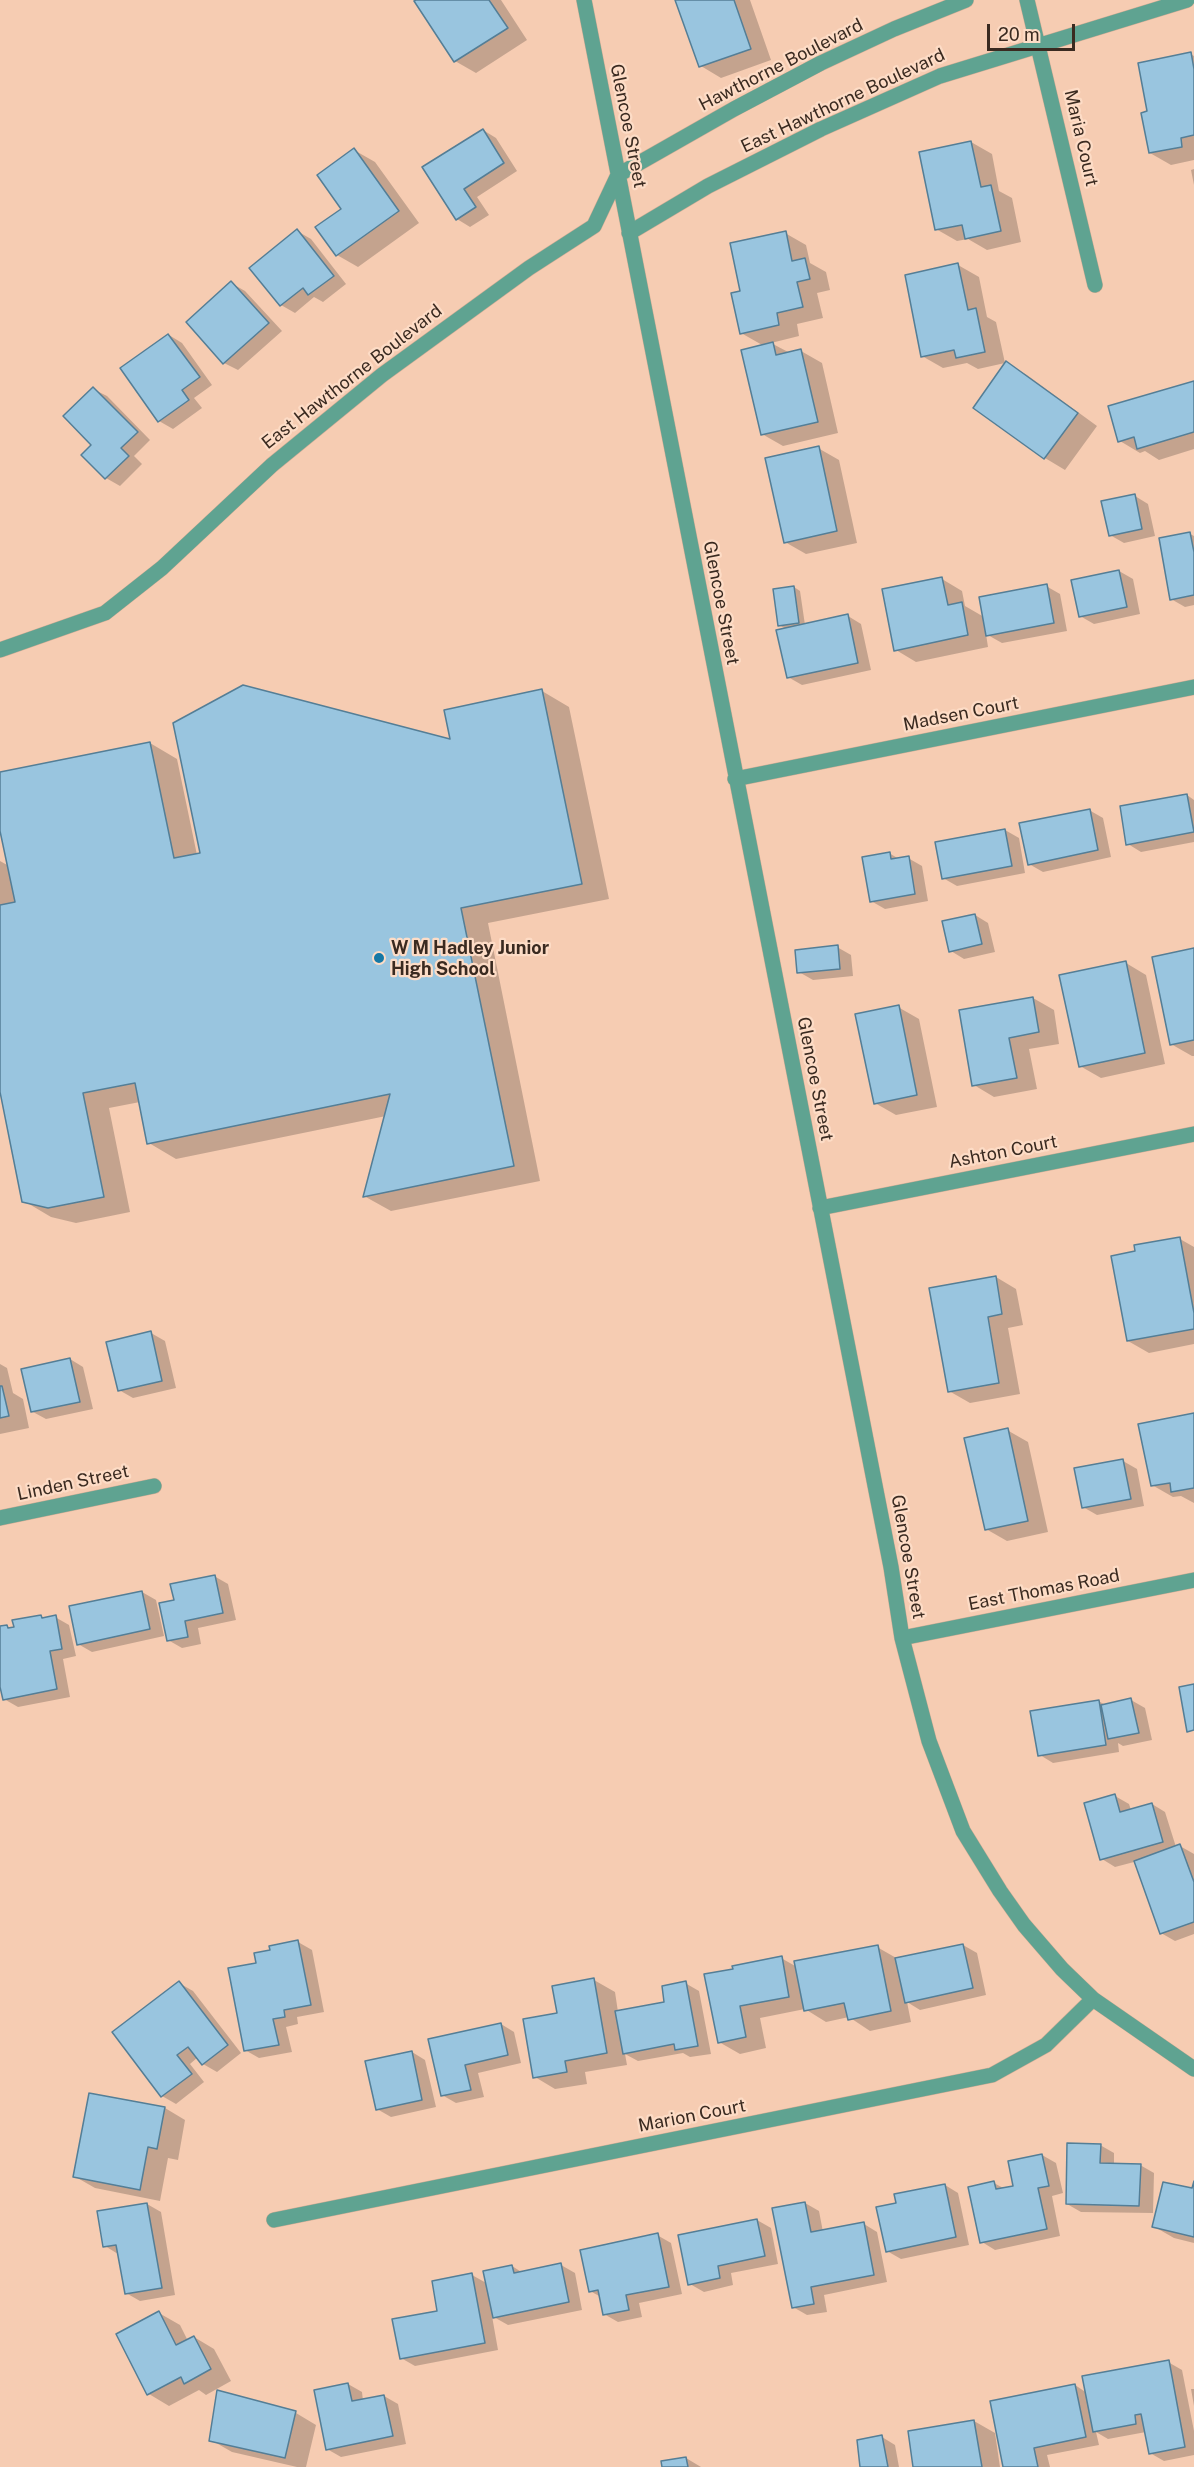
<!DOCTYPE html>
<style>
body{margin:0}
#map{position:relative;width:1194px;height:2467px;overflow:hidden;background:#f6ccb2;font-family:"Public Sans",sans-serif}
canvas{display:block}
.scale{position:absolute;left:987px;top:24px;width:88px;height:27px;box-sizing:border-box;border:3px solid #3a2a20;border-top:0;padding-left:8px;font-size:18px;line-height:21px;white-space:nowrap;color:#3a2a20;-webkit-text-stroke:4px #fddcc6;paint-order:stroke}
</style>
<div id="map">
<canvas width="1194" height="2467"></canvas>
<div class="scale">20 m</div>
</div>
<script>
const g = document.querySelector('canvas').getContext('2d');
g.lineJoin = 'round';
function fill(path, color) {
  g.fillStyle = color;
  g.fill(path, 'evenodd');
}
function shape(rows) {
  const path = new Path2D();
  for (const r of rows) {
    path.moveTo(r[0], r[1]);
    for (let i = 2; i < r.length; i += 2) path.lineTo(r[i], r[i + 1]);
  }
  return path;
}
function stroke(path, color, width, dash) {
  g.strokeStyle = color;
  g.lineWidth = width;
  g.lineCap = dash ? 'butt' : 'round';
  g.setLineDash(dash || []);
  g.stroke(path);
}
function drawText(font, color, halo, rows, align = 'center') {
  g.font = font + ' "Public Sans",sans-serif';
  g.lineWidth = 4.5;
  g.setLineDash([]);
  g.textBaseline = 'middle';
  g.strokeStyle = halo;
  g.fillStyle = color;
  for (const [text, x, y, turn = 0] of rows) {
    g.save();
    g.translate(x, y);
    g.rotate((+turn || 0) * Math.PI / 180);
    g.textAlign = isNaN(turn) ? turn : align;
    if (halo) g.strokeText(text, 0, 0);
    g.fillText(text, 0, 0);
    g.restore();
  }
}
fill(shape([
 [418,0,501,0,527,40,476,73,455,61,416,1],
 [677,0,750,0,771,60,721,78,701,66],
 [1190,54,1194,56,1194,160,1171,165,1150,153,1149,113],
 [483,130,496,138,517,171,477,197,489,215,470,227,457,219,424,167],
 [971,142,992,154,999,191,1012,198,1021,242,987,250,968,239,957,241,936,229],
 [354,150,375,162,419,223,358,267,337,255],
 [1194,169,1194,185,1191,170],
 [297,231,311,239,346,284,323,302,314,297,295,313,281,305],
 [785,233,806,245,810,263,826,272,830,290,817,293,823,318,797,324,799,336,771,343,790,353,801,351,822,363,838,433,783,446,762,434,764,346,741,333,742,292],
 [958,265,979,277,987,317,996,322,1005,363,978,369,967,363,943,368,922,356],
 [231,283,245,291,282,331,238,370,224,363],
 [169,335,182,343,212,385,194,398,202,408,173,429,159,421],
 [1007,363,1027,375,1097,426,1065,470,1045,458],
 [1194,383,1194,449,1159,460,1145,451,1140,453,1120,441],
 [93,389,107,396,150,440,134,456,142,464,120,486,106,478,83,455,93,445],
 [818,448,839,460,857,543,806,554,785,542],
 [1135,496,1148,504,1155,536,1124,543,1110,535],
 [1190,534,1194,536,1194,605,1185,607,1171,599],
 [1119,571,1133,579,1140,614,1094,624,1080,616],
 [942,579,962,591,965,606,984,617,1046,586,1060,594,1067,631,1002,643,986,634,988,647,916,662,896,650],
 [794,587,800,591,805,625,848,616,861,624,871,670,802,685,788,677,786,629,779,625],
 [542,691,569,707,609,899,488,923,540,1181,391,1211,364,1196,386,1116,176,1159,149,1143,140,1102,109,1108,130,1212,76,1223,51,1217,24,1201,0,1085,0,861,9,866,0,823,0,774,150,743,177,759,197,855,452,741],
 [1187,795,1194,800,1194,842,1141,852,1128,844],
 [1089,810,1103,818,1111,857,1043,872,1029,864],
 [1005,830,1019,838,1025,873,957,886,943,878],
 [889,853,899,859,908,858,922,866,928,901,885,909,871,901],
 [975,915,988,923,995,952,964,959,951,951],
 [837,947,851,955,853,976,813,980,799,972],
 [1194,950,1194,1056,1192,1056,1171,1044],
 [1126,963,1146,975,1165,1064,1101,1078,1080,1066],
 [1033,998,1054,1010,1059,1044,1029,1049,1037,1089,994,1097,974,1085],
 [898,1007,919,1019,937,1107,896,1115,875,1103],
 [1180,1239,1194,1247,1194,1344,1149,1353,1128,1341,1137,1252],
 [996,1277,1016,1289,1023,1325,1008,1328,1020,1394,970,1403,949,1391],
 [151,1333,165,1341,176,1388,133,1398,119,1390],
 [70,1359,83,1367,93,1409,46,1419,33,1412],
 [0,1364,7,1368,13,1393,23,1399,29,1428,0,1434],
 [1194,1415,1194,1503,1181,1496,1173,1497,1152,1485],
 [1007,1430,1028,1442,1048,1532,1007,1541,986,1529],
 [1123,1461,1137,1469,1144,1506,1097,1515,1083,1507],
 [214,1576,228,1584,236,1620,198,1628,201,1644,182,1648,168,1640,175,1602],
 [142,1592,156,1600,164,1636,92,1652,78,1644],
 [41,1616,45,1619,55,1617,69,1625,76,1656,63,1659,70,1697,18,1707,4,1699,0,1679,0,1628,7,1626,11,1629],
 [1131,1700,1145,1708,1152,1740,1123,1746,1118,1743,1119,1752,1053,1763,1040,1755,1098,1701,1106,1705],
 [1115,1796,1129,1804,1131,1810,1152,1804,1165,1812,1176,1847,1180,1846,1194,1854,1194,1934,1175,1941,1161,1933,1134,1862,1115,1867,1102,1859],
 [298,1942,312,1950,324,2012,297,2017,298,2024,286,2027,292,2052,259,2058,245,2050,258,1964,272,1951],
 [963,1945,977,1953,986,1995,920,2010,907,2002,911,2022,870,2031,849,2017,826,2022,805,2009,760,2018,766,2048,740,2054,719,2042,706,1976,781,1958,797,1967,877,1947,898,1959],
 [594,1980,615,1992,618,2012,666,2003,685,1983,699,1991,711,2054,690,2057,683,2053,638,2061,625,2054,627,2065,585,2072,587,2084,555,2089,535,2077,559,2014],
 [179,1983,193,1991,241,2053,217,2072,203,2064,198,2057,190,2064,204,2082,176,2104,162,2096],
 [501,2024,514,2032,521,2063,478,2073,484,2097,456,2103,442,2095,430,2040],
 [412,2052,425,2060,436,2107,391,2117,377,2109],
 [165,2108,185,2120,178,2160,168,2158,160,2201,95,2188,74,2176],
 [1100,2145,1114,2153,1114,2165,1140,2165,1154,2173,1153,2213,1081,2212,1067,2204],
 [1042,2155,1056,2163,1063,2193,1052,2196,1060,2236,995,2250,982,2242,994,2183,1005,2189,1015,2187],
 [945,2185,958,2193,969,2245,901,2259,887,2251,897,2204],
 [1194,2187,1194,2243,1174,2238,1153,2226],
 [805,2203,819,2211,823,2232,864,2224,877,2232,887,2282,824,2295,827,2312,807,2315,793,2307],
 [147,2204,161,2212,175,2295,140,2301,126,2293,118,2254,105,2246],
 [757,2220,771,2228,778,2264,731,2273,733,2285,704,2292,690,2284],
 [657,2235,671,2243,682,2294,639,2303,642,2317,618,2322,604,2314,601,2297,590,2291],
 [561,2265,575,2273,582,2310,508,2325,492,2316,498,2350,415,2366,401,2358,472,2275,488,2284,512,2266,523,2273],
 [159,2313,180,2325,188,2341,194,2337,214,2349,231,2381,206,2395,199,2390,169,2406,149,2394],
 [1168,2362,1182,2370,1194,2431,1194,2455,1164,2461,1150,2453,1146,2432,1108,2439,1096,2432,1099,2445,1047,2455,1050,2467,1004,2467,1075,2385,1087,2393],
 [348,2384,362,2392,363,2401,384,2396,398,2404,406,2444,341,2457,327,2449],
 [1191,2389,1194,2389,1194,2406],
 [296,2413,316,2425,306,2467,297,2467,232,2452,211,2440],
 [974,2421,995,2433,1000,2467,915,2467],
 [882,2437,895,2445,899,2467,863,2467],
 [686,2458,701,2467,663,2467]
]), '#0003');
const building = shape([
 [416,0,489,0,508,28,454,62,414,1,416,0],
 [675,0,734,0,751,49,699,67,675,0],
 [1191,52,1194,69,1194,135,1181,138,1182,147,1149,153,1141,113,1147,111,1138,63,1191,52],
 [483,129,504,163,464,189,476,207,456,220,422,167,483,129],
 [971,141,981,187,991,185,1001,231,965,239,962,225,935,230,919,152,971,141],
 [354,148,399,211,336,256,315,227,341,209,317,175,354,148],
 [297,229,334,276,308,295,303,288,280,306,249,268,297,229],
 [786,231,792,261,805,258,810,279,797,282,803,307,777,313,779,325,740,334,731,293,740,291,730,243,786,231],
 [958,263,968,310,976,308,985,352,956,358,954,350,921,357,905,275,958,263],
 [231,281,269,323,223,364,186,322,231,281],
 [168,334,200,377,182,390,189,400,158,422,120,368,168,334],
 [773,342,776,355,801,349,818,422,761,435,741,350,773,342],
 [1006,361,1078,413,1044,459,973,408,1006,361],
 [1194,381,1194,432,1137,449,1134,437,1118,442,1108,406,1194,381],
 [93,387,138,432,121,448,129,456,105,479,81,455,91,445,63,416,93,387],
 [819,446,837,531,784,543,765,458,819,446],
 [1135,494,1142,529,1109,536,1101,501,1135,494],
 [1190,532,1194,552,1194,595,1170,600,1159,538,1190,532],
 [1119,570,1127,607,1079,617,1071,580,1119,570],
 [942,577,948,605,962,602,968,635,894,651,882,589,942,577],
 [1047,584,1054,623,986,636,979,597,1047,584],
 [794,586,799,623,778,626,773,589,794,586],
 [848,614,858,663,787,678,776,630,848,614],
 [243,685,450,739,444,710,542,689,582,884,461,908,514,1166,363,1197,390,1094,147,1144,135,1083,83,1093,104,1197,48,1208,22,1202,0,1092,0,905,15,902,0,831,0,772,150,742,174,858,200,853,173,723,243,685],
 [1187,794,1194,832,1126,845,1120,806,1187,794],
 [1090,809,1098,850,1028,865,1019,823,1090,809],
 [1005,829,1012,866,942,879,935,842,1005,829],
 [890,852,891,859,909,856,915,894,870,902,862,857,890,852],
 [975,914,982,944,949,952,942,921,975,914],
 [838,945,840,969,797,973,795,950,838,945],
 [1194,948,1194,1040,1170,1045,1152,957,1194,948],
 [1126,961,1145,1053,1079,1067,1059,975,1126,961],
 [1033,997,1039,1032,1009,1038,1017,1078,972,1086,959,1010,1033,997],
 [899,1005,917,1095,874,1104,855,1014,899,1005],
 [1180,1237,1194,1313,1194,1329,1127,1341,1111,1256,1135,1251,1134,1245,1180,1237],
 [996,1276,1002,1314,988,1317,999,1383,948,1392,929,1288,996,1276],
 [151,1331,162,1381,118,1391,106,1342,151,1331],
 [70,1358,80,1402,31,1412,21,1369,70,1358],
 [0,1386,2,1386,9,1416,0,1418,0,1386],
 [1194,1413,1194,1488,1171,1492,1170,1483,1151,1486,1138,1424,1194,1413],
 [1008,1428,1028,1521,985,1530,964,1438,1008,1428],
 [1123,1459,1131,1499,1082,1508,1074,1468,1123,1459],
 [215,1575,223,1613,185,1621,188,1637,167,1641,159,1603,174,1600,170,1584,215,1575],
 [142,1591,150,1629,77,1645,69,1606,142,1591],
 [41,1615,42,1618,56,1615,62,1649,50,1651,57,1689,3,1700,0,1687,0,1626,7,1625,8,1628,14,1627,12,1620,41,1615],
 [1194,1684,1194,1730,1187,1732,1179,1687,1194,1684],
 [1131,1698,1139,1733,1108,1739,1101,1705,1131,1698],
 [1099,1700,1106,1745,1038,1756,1030,1711,1099,1700],
 [1115,1794,1120,1812,1152,1803,1163,1842,1100,1860,1084,1803,1115,1794],
 [1180,1844,1194,1882,1194,1922,1160,1934,1134,1861,1180,1844],
 [298,1940,311,2005,284,2010,285,2017,273,2019,279,2045,244,2051,228,1968,256,1963,254,1953,270,1950,269,1946,298,1940],
 [963,1944,973,1988,905,2003,895,1958,963,1944],
 [878,1945,891,2011,848,2020,844,2003,804,2011,794,1961,878,1945],
 [782,1956,789,1997,740,2006,746,2037,718,2043,704,1974,733,1969,732,1966,782,1956],
 [594,1978,607,2053,565,2061,567,2072,533,2078,523,2019,557,2013,552,1986,594,1978],
 [179,1981,228,2045,202,2065,188,2047,177,2055,192,2074,161,2097,112,2032,179,1981],
 [686,1981,698,2046,675,2050,674,2044,623,2054,615,2011,664,2002,662,1986,686,1981],
 [501,2023,508,2055,465,2065,471,2090,441,2096,428,2039,501,2023],
 [412,2051,422,2100,376,2110,365,2061,412,2051],
 [89,2093,165,2107,157,2149,148,2147,140,2190,73,2177,89,2093],
 [1067,2143,1101,2144,1100,2163,1141,2164,1139,2206,1066,2204,1067,2143],
 [1042,2154,1049,2186,1038,2188,1047,2229,980,2243,968,2187,994,2181,996,2189,1013,2186,1008,2161,1042,2154],
 [1194,2181,1194,2237,1152,2227,1163,2182,1192,2188,1194,2181],
 [945,2184,956,2237,886,2252,876,2207,896,2203,894,2194,945,2184],
 [805,2202,811,2232,864,2222,874,2275,811,2287,814,2304,792,2308,772,2208,805,2202],
 [147,2203,162,2288,125,2294,116,2245,103,2247,97,2211,147,2203],
 [757,2219,765,2256,718,2266,720,2278,688,2285,678,2235,757,2219],
 [658,2233,669,2287,626,2295,629,2310,603,2315,598,2290,589,2292,580,2250,658,2233],
 [561,2263,569,2302,493,2318,483,2271,512,2265,514,2273,561,2263],
 [472,2273,485,2343,400,2359,392,2319,437,2311,432,2281,472,2273],
 [159,2311,176,2345,194,2336,211,2369,184,2384,181,2377,147,2395,116,2334,159,2311],
 [1169,2360,1185,2447,1149,2454,1141,2414,1135,2415,1136,2424,1093,2432,1082,2376,1169,2360],
 [348,2383,352,2401,384,2395,393,2436,326,2450,314,2390,348,2383],
 [1075,2384,1086,2437,1034,2448,1038,2467,1003,2467,990,2401,1075,2384],
 [217,2390,296,2411,285,2458,209,2441,217,2390],
 [974,2420,982,2467,913,2467,908,2431,974,2420],
 [882,2435,888,2467,860,2467,857,2440,882,2435],
 [686,2457,688,2467,662,2467,661,2461,686,2457]
]);
fill(building, '#99c5df');
stroke(building, '#547e96', 1.5);
const street = shape([
 [584,0,891,1567,902,1638,929,1741,963,1831,1000,1891,1024,1925,1062,1969,1093,1999,1194,2069],
 [1027,0,1095,285],
 [629,233,708,186,821,129,940,76,1187,0],
 [0,650,105,613,162,568,272,465,382,375,529,268,594,226,618,175,734,109,821,63,894,29,966,0],
 [735,779,1194,687],
 [820,1208,1194,1134],
 [0,1518,154,1486],
 [902,1638,1194,1580],
 [274,2220,992,2075,1046,2045,1093,1999]
]);
stroke(street, '#d0ac95', 16);
stroke(street, '#5fa391', 15);
for (const [x, y, r, color] of [
 [379,958,6,"#1678a5"]
]) {
  const dot = new Path2D();
  dot.arc(x, y, r, 0, 2 * Math.PI);
  g.fillStyle = color;
  g.fill(dot);
  stroke(dot, '#fddcc6', 2);
}
drawText('18px', '#3a2a20', '#fddcc6', [
 ["Hawthorne Boulevard",781,65,-27],
 ["East Hawthorne Boulevard",843,101,-25],
 ["Glencoe Street",628,126,79],
 ["Maria Court",1081,138,77],
 ["East Hawthorne Boulevard",352,377,-38],
 ["Glencoe Street",721,603,79],
 ["Madsen Court",961,714,-11],
 ["Glencoe Street",815,1079,79],
 ["Ashton Court",1003,1152,-11],
 ["Linden Street",73,1483,-12],
 ["Glencoe Street",908,1557,80],
 ["East Thomas Road",1044,1590,-11],
 ["Marion Court",692,2116,-11]
]);
drawText('bold 18px', '#3a2a20', '#fddcc6', [
 ["W M Hadley Junior",391,948],
 ["High School",391,969]
], 'left');
</script>
